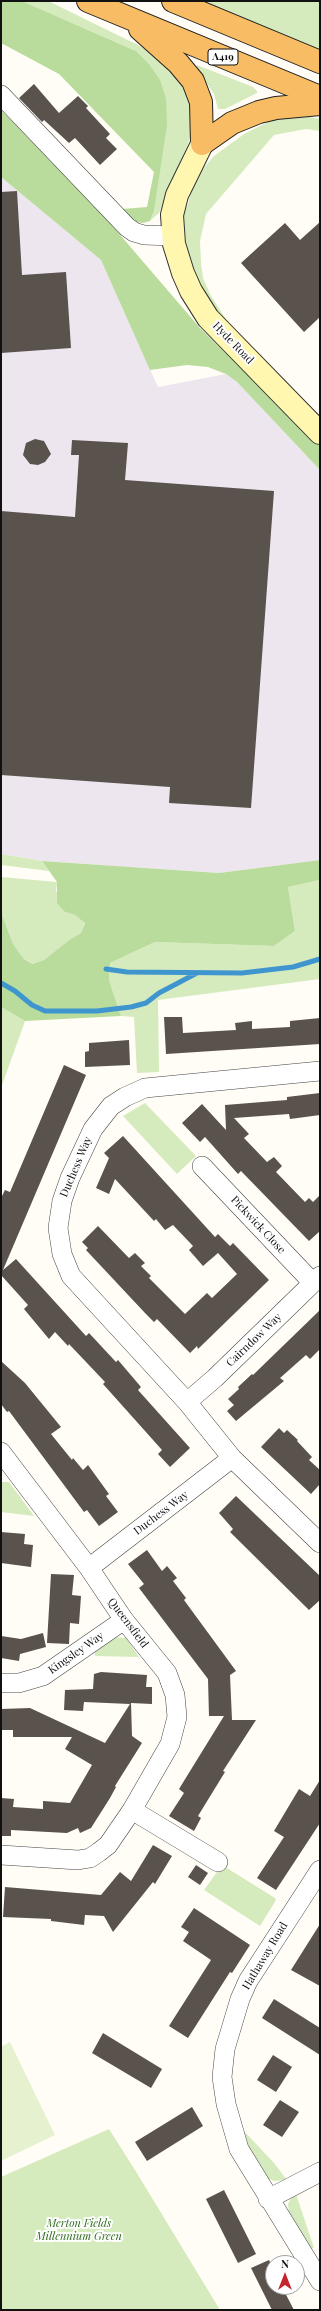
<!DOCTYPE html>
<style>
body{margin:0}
#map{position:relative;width:321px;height:2311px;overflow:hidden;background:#fffdf5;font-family:"Playfair Display",serif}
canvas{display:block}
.frame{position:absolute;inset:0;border:2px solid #111;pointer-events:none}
.north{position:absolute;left:265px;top:2255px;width:40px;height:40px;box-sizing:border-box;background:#fff;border:1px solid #a0a0a0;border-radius:50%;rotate:0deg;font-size:11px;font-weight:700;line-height:16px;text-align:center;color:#111}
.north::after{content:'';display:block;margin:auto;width:14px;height:18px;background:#c4262e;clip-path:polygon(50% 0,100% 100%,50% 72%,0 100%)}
</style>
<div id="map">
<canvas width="321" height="2311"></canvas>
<div class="frame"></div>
<div class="north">N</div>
</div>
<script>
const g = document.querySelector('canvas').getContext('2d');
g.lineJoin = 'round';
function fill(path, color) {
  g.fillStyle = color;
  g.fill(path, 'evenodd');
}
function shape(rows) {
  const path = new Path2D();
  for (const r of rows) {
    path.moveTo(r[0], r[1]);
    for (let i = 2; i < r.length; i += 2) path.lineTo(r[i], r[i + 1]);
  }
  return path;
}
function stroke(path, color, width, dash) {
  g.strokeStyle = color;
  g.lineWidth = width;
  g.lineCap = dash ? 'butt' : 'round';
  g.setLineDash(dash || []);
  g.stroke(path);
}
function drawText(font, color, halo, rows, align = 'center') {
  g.font = font + ' "Playfair Display",serif';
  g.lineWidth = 4;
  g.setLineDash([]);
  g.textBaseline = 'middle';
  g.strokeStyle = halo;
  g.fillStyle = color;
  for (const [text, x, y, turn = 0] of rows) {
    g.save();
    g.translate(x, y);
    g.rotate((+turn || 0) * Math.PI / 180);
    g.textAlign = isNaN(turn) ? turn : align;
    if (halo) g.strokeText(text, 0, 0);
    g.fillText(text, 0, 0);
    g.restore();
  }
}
fill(shape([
 [1,177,101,260,158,387,226,374,237,382,320,470,320,860,219,873,42,861,1,854]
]), '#eee6ef');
fill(shape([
 [22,1,48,1,142,47,168,68,184,86,192,103,194,120,188,144,159,213,150,221,154,211,161,157,134,50],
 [201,1,320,1,320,50,240,17],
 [197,65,253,87,257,91,257,93,225,109,218,109,214,94,197,69],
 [304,116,320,119,320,131,306,129,274,135,206,214,200,241,201,263,203,278,211,296,231,327,225,325,203,297,185,252,182,217,188,204,195,178,214,156,244,134,272,120],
 [1,854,42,861,49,871,1,865],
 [1,877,57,882,56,891,65,912,75,915,85,922,81,933,69,940,44,960,34,964,24,959,13,944,1,912],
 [320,880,320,979,158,1000,159,1072,137,1073,134,1017,121,1016,109,980,110,963,155,942,274,946,295,931,288,887],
 [1,1007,25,1021,1,1088],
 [145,1103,196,1156,177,1174,123,1116],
 [1,1482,9,1482,34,1516,1,1512],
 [113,1637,126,1638,139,1657,95,1656,95,1651],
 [222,1865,275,1898,276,1900,260,1926,204,1890],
 [109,2129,135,2170,220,2310,1,2310,1,2177],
 [242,2129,274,2163,287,2180,274,2181,265,2177,247,2146],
 [295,2191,314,2248,311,2249,289,2213,288,2204]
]), '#d5ebbd');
fill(shape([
 [1,1,22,1,136,51,149,64,160,80,166,99,167,125,154,211,150,221,143,223,130,221,122,209,147,207,154,172,59,74,1,43],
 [1,110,97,208,200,328,320,446,320,470,237,382,226,374,208,367,187,365,150,370,101,260,1,177],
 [320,860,320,880,288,887,295,931,274,946,155,942,110,963,109,980,121,1016,25,1021,1,1007,1,912,13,944,24,959,33,964,44,960,69,940,81,933,85,923,75,915,65,912,57,903,57,882,42,861,219,873]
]), '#b9dc9c');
fill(shape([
 [10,2042,55,2135,1,2161,1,2047]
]), '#e6f2cf');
stroke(shape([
 [106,969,127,972,242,973,293,967,320,959],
 [1,983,15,991,32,1005,45,1011,97,1011,131,1007,146,1003,159,993,197,973]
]), '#3f96cf', 5);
fill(shape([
 [34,84,59,113,78,96,88,106,86,108,110,134,106,138,117,149,100,165,75,138,69,143,44,120,42,122,19,98],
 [17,191,22,275,66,272,71,348,1,353,1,192],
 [320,222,320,317,304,332,241,263,285,223,300,240],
 [35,439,44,441,51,454,45,462,38,465,30,464,23,455,26,443],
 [72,440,128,443,125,480,274,491,251,808,169,803,170,787,1,775,1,511,75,517,79,455,71,455],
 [164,1017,182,1017,183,1033,236,1030,235,1023,252,1021,252,1029,290,1027,290,1021,320,1018,320,1044,166,1054],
 [129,1040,130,1065,85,1067,85,1052,89,1051,89,1043],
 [64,1065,86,1075,3,1270,16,1259,86,1336,89,1333,116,1362,118,1360,141,1387,138,1390,190,1448,170,1467,158,1454,162,1450,103,1384,105,1382,69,1344,68,1346,55,1332,49,1339,24,1309,28,1305,1,1275,1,1198,5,1190,10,1192],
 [320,1093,320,1115,290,1119,289,1114,234,1118,249,1134,244,1138,267,1162,274,1157,282,1166,276,1172,305,1202,309,1198,313,1202,320,1195,320,1231,309,1241,241,1171,238,1174,205,1137,200,1142,182,1123,202,1104,226,1130,225,1105,287,1100,287,1097],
 [123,1136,215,1237,218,1234,230,1246,233,1243,269,1280,198,1349,197,1346,190,1353,157,1319,154,1322,145,1313,86,1250,88,1248,82,1242,98,1226,129,1258,135,1253,145,1263,141,1266,151,1276,149,1278,185,1314,207,1293,212,1298,237,1274,218,1253,203,1266,189,1250,193,1246,173,1225,165,1230,156,1219,154,1221,115,1179,109,1194,96,1188,109,1158,104,1153],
 [320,1310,320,1349,310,1359,306,1355,280,1378,284,1381,236,1421,227,1411,234,1405,228,1399,239,1389,238,1387,252,1374,253,1375],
 [1,1361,25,1383,61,1427,51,1434,72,1460,73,1458,83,1470,88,1465,109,1494,106,1496,118,1512,99,1526,87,1510,84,1512,9,1411,7,1412,1,1404],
 [279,1428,284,1433,287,1430,298,1440,297,1441,312,1457,309,1460,320,1470,320,1484,311,1494,261,1447],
 [236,1496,320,1576,320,1600,309,1610,230,1532,233,1529,219,1513],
 [1,1532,25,1534,24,1544,33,1545,31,1567,1,1563],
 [147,1550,162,1571,167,1566,177,1578,173,1581,186,1598,184,1600,236,1671,230,1675,232,1720,256,1720,223,1771,225,1772,198,1816,201,1818,194,1831,169,1816,184,1793,179,1789,224,1716,209,1716,208,1679,139,1588,144,1584,128,1564],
 [51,1574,74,1575,72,1595,81,1596,79,1624,70,1623,69,1644,47,1643],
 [43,1633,46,1647,20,1654,19,1661,1,1658,1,1636,21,1639],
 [101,1672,147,1675,146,1687,152,1687,152,1704,131,1703,132,1736,142,1743,115,1786,116,1787,110,1798,91,1828,80,1833,78,1828,67,1833,11,1830,11,1836,1,1836,1,1798,14,1799,13,1807,43,1809,43,1801,70,1803,92,1765,65,1749,72,1737,13,1737,13,1730,1,1730,1,1709,30,1708,105,1743,130,1704,84,1702,83,1711,64,1710,65,1690,93,1689,94,1674],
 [320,1780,320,1823,276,1890,257,1878,284,1837,274,1831,299,1789,310,1796],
 [153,1845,172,1856,155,1884,153,1882,113,1932,104,1916,85,1915,84,1925,51,1921,51,1919,3,1917,5,1887,101,1895,120,1872,131,1881],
 [196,1865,208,1873,200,1885,188,1877],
 [194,1908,250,1945,232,1973,230,1972,188,2038,169,2026,211,1960,183,1941,189,1932,181,1927],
 [320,1924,320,1986,291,1970],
 [274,1999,320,2028,320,2055,262,2018],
 [103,2033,162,2069,151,2088,92,2053],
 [273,2055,292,2067,276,2092,257,2080],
 [280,2100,299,2112,282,2137,263,2125],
 [192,2107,203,2126,147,2161,135,2142],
 [224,2190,256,2254,238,2263,206,2199],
 [269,2260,273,2268,273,2287,282,2287,294,2310,272,2310,251,2268]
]), '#5a524d');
const minor = shape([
 [1,95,127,227,134,232,144,235,173,236],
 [320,1071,145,1088,125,1097,111,1106,93,1129,70,1178,62,1201,58,1228,62,1254,71,1276,187,1402,232,1458,320,1543],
 [202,1166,313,1283],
 [187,1402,215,1378,320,1276],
 [1,1452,89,1568,124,1620,167,1673,175,1695,177,1717,170,1744,132,1810,108,1845,99,1852,90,1858,78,1860,1,1855],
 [89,1568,232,1458],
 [1,1683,19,1683,43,1676,124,1620],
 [132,1810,218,1862],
 [320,1870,248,1981,240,1999,225,2049,222,2077,226,2104,239,2149,320,2281],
 [268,2199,320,2172]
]);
const secondary = shape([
 [202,144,177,195,172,215,174,244,183,273,191,291,208,318,320,433]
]);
const trunk = shape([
 [88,1,320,97],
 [173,1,320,62],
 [140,29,178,63,193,81,201,102,202,144],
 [202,144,232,123,259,112,276,108,320,104]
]);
stroke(minor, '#444', 20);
stroke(secondary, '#333', 24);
stroke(trunk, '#222', 24);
stroke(minor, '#fff', 19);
stroke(secondary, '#fff6b0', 22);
stroke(trunk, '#f7bc64', 22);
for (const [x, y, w] of [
 [223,57,30]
]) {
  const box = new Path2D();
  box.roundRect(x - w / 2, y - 8, w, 16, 3);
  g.fillStyle = '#fff';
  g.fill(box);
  stroke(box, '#111', 1);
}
drawText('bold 10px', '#111', null, [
 ["A419",223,57]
]);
drawText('11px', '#111', '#fff', [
 ["Hyde Road",233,343,46],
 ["Duchess Way",76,1167,-67],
 ["Pickwick Close",258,1225,47],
 ["Cairndow Way",254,1340,-44],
 ["Duchess Way",161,1513,-37],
 ["Queensfield",128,1623,53],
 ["Kingsley Way",76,1653,-35],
 ["Hathaway Road",265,1956,-59]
]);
drawText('italic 11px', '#2f6b1f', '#fff', [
 ["Merton Fields",79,2224],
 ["Millennium Green",79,2237]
]);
</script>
